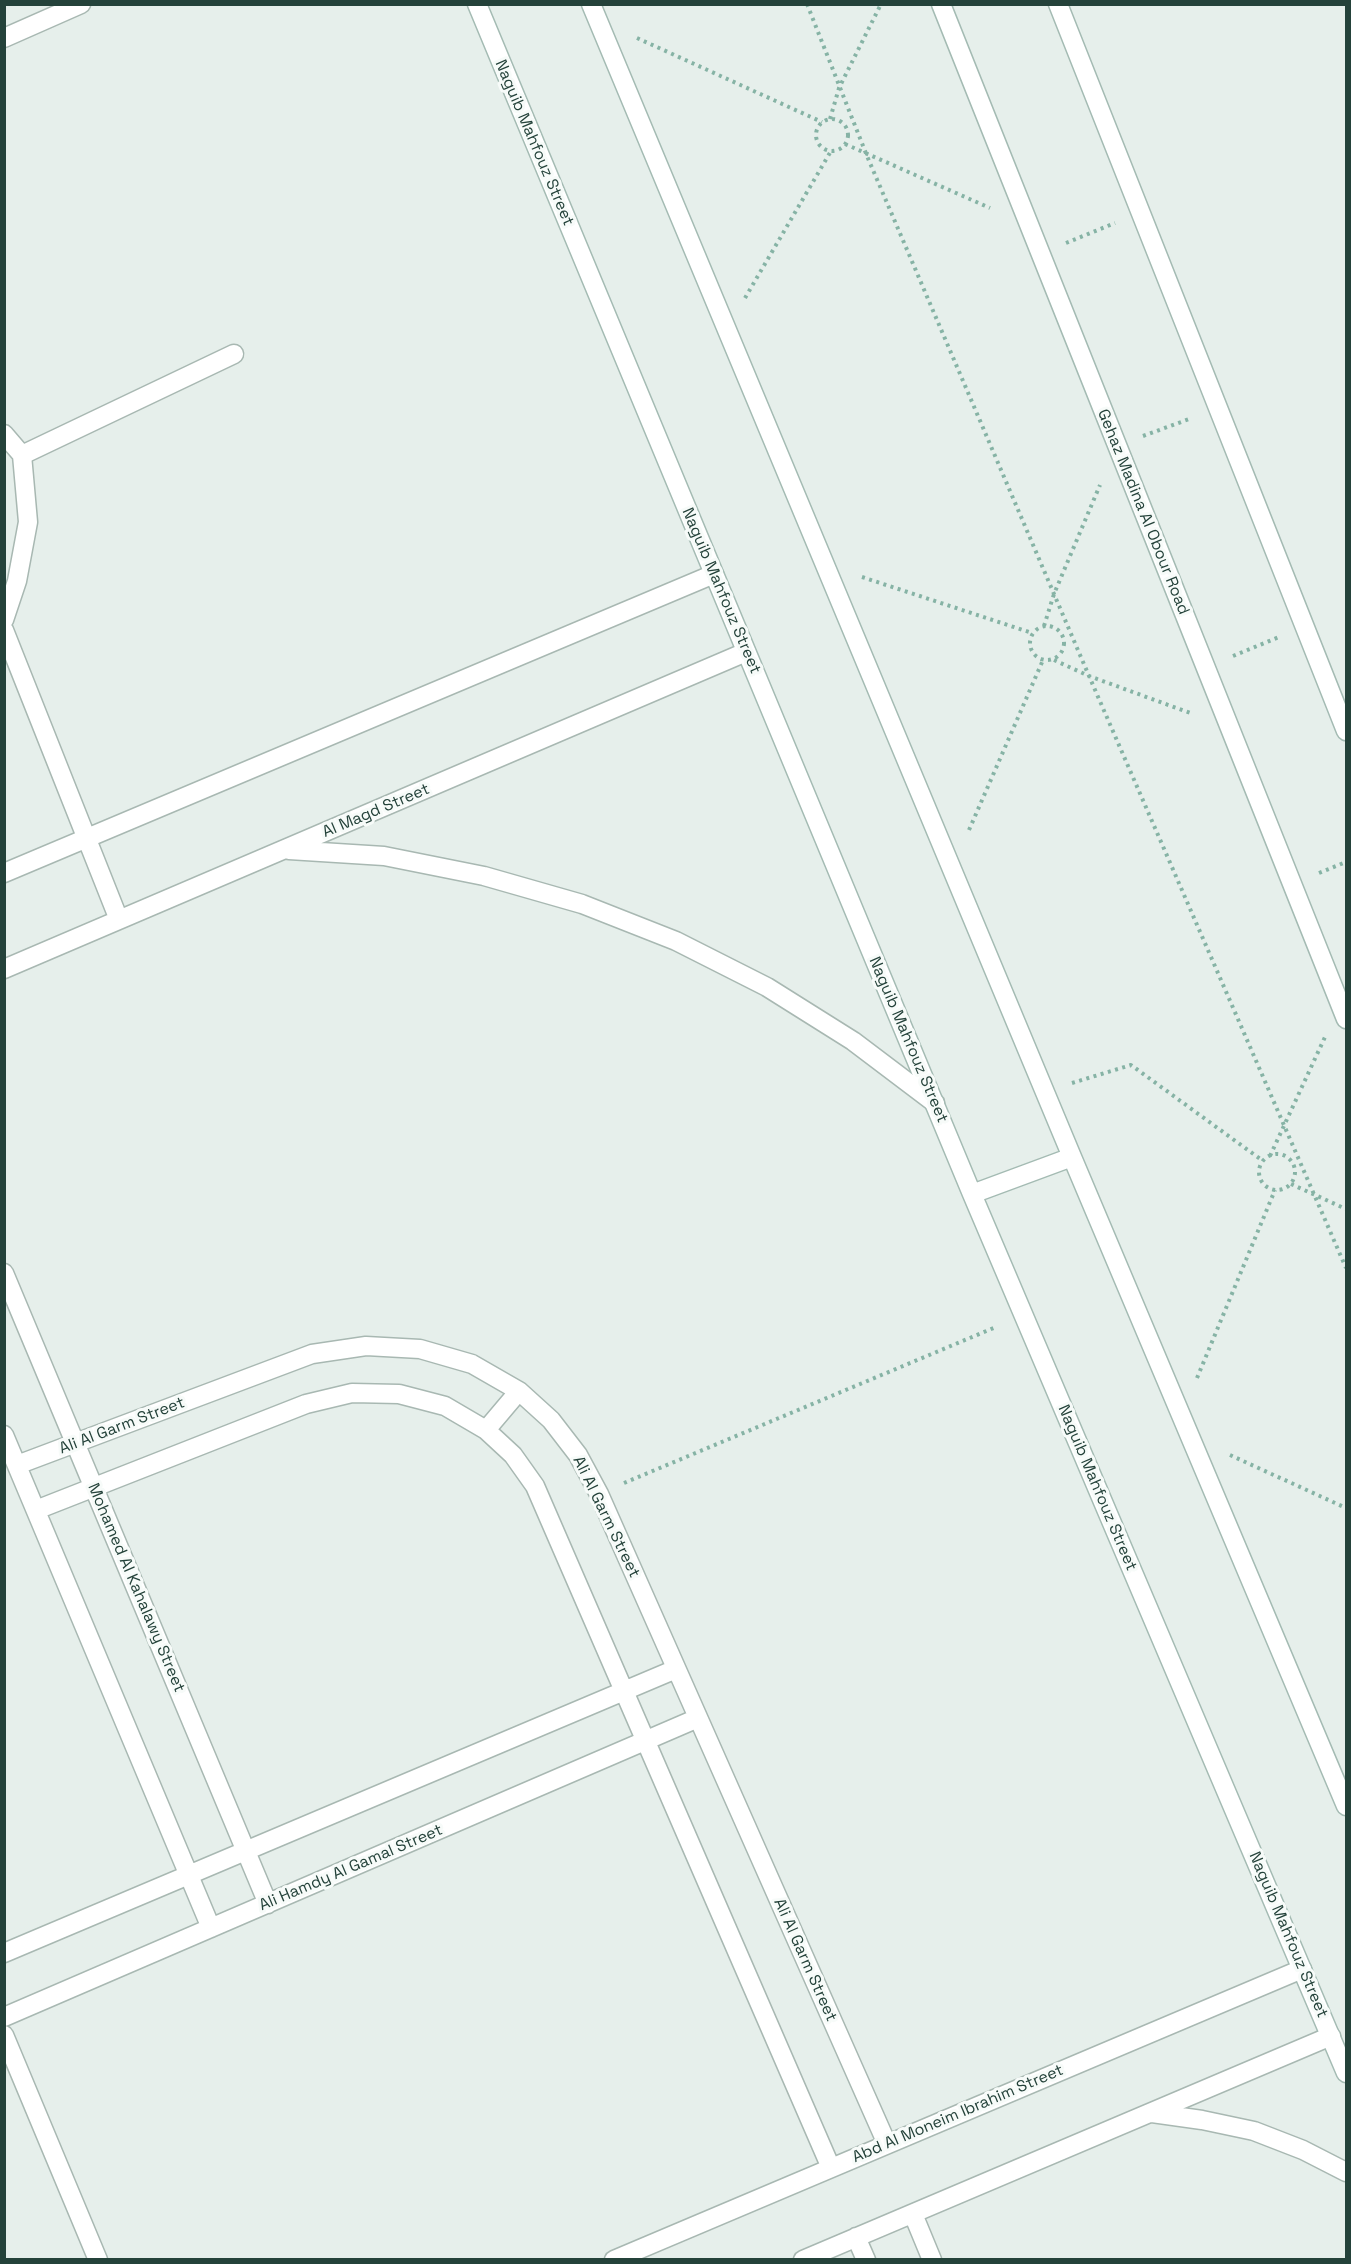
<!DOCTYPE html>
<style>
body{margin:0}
#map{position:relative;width:1351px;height:2264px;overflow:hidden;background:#e6efeb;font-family:"Space Grotesk",sans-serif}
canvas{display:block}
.frame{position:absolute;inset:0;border:6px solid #24423a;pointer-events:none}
</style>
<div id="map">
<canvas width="1351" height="2264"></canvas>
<div class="frame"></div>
</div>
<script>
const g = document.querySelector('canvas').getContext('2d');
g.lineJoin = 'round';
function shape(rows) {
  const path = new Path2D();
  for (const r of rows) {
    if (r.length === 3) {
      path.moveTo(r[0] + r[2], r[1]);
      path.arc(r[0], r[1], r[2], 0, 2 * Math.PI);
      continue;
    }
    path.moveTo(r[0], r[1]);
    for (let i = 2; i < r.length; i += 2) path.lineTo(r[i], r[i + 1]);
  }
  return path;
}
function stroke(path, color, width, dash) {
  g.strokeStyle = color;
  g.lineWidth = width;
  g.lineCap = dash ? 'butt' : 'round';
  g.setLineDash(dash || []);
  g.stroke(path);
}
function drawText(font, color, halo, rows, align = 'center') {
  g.font = font + ' "Space Grotesk",sans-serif';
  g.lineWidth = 6;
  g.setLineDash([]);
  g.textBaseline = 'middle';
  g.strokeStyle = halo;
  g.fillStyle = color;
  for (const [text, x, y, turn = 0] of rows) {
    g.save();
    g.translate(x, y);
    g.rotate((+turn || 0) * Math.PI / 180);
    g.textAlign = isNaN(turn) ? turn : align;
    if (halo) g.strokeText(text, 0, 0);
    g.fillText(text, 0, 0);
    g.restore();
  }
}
const lane = shape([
 [22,455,234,354]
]);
const street = shape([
 [4,38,81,4],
 [4,434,22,455,28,522,17,581,4,620],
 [4,630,119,920],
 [289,850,384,856,484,876,582,904,676,941,767,987,853,1041,935,1103],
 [4,873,714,574],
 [4,969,746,652],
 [4,1273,268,1904],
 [486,1430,519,1391],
 [4,1435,211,1928],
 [17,1465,312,1354,366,1346,420,1349,472,1364,519,1391,551,1420,578,1455,599,1494,887,2144],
 [36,1510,306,1404,352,1393,399,1394,445,1406,486,1430,513,1455,535,1486,831,2168],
 [4,1953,676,1669],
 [4,2017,698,1718],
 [4,2035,98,2260],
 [1152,2113,1202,2120,1254,2131,1303,2150,1346,2172],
 [913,2214,932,2260],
 [856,2237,866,2260],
 [614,2260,1302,1969],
 [803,2260,1331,2036]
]);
const secondary = shape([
 [477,4,972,1194,1346,2073],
 [591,4,1072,1157,1346,1806],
 [941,4,1346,1019],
 [1058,4,1346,731],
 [972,1194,1072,1157]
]);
stroke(lane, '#a8b8b2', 21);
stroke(street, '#a8b8b2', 21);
stroke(secondary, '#a4bbb3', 21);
stroke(shape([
 [807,4,867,156,1089,676,1346,1268],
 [637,38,822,122],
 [830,119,839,88,881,4],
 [832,135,16],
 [845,144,990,208],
 [1066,243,1115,223],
 [745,298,831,151],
 [1143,436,1192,418],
 [862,577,1032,633],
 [1047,643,17],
 [1044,626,1054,594,1100,485],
 [1233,656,1279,637],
 [1054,660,1089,676,1193,714],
 [969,830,1043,660],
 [1319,873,1346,862],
 [1072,1083,1131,1065,1263,1161],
 [1277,1172,18],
 [1270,1156,1325,1037],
 [1291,1184,1346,1209],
 [1197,1378,1275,1190],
 [1230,1455,1346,1508],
 [624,1483,996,1327]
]), '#86b3a5', 4, [3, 4.5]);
stroke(lane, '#fff', 18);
stroke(street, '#fff', 18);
stroke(secondary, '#fff', 18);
drawText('16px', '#24423a', '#f7fbf9', [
 ["Naguib Mahfouz Street",534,143,67],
 ["Gehaz Madina Al Obour Road",1143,512,68],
 ["Naguib Mahfouz Street",721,591,67],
 ["Al Magd Street",376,811,-23],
 ["Naguib Mahfouz Street",908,1040,67],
 ["Ali Al Garm Street",122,1426,-21],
 ["Naguib Mahfouz Street",1097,1488,67],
 ["Ali Al Garm Street",606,1517,64],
 ["Mohamed Al Kahalawy Street",136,1588,67],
 ["Ali Hamdy Al Gamal Street",351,1868,-23],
 ["Naguib Mahfouz Street",1288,1935,67],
 ["Ali Al Garm Street",805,1960,66],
 ["Abd Al Moneim Ibrahim Street",958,2114,-23]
]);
</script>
